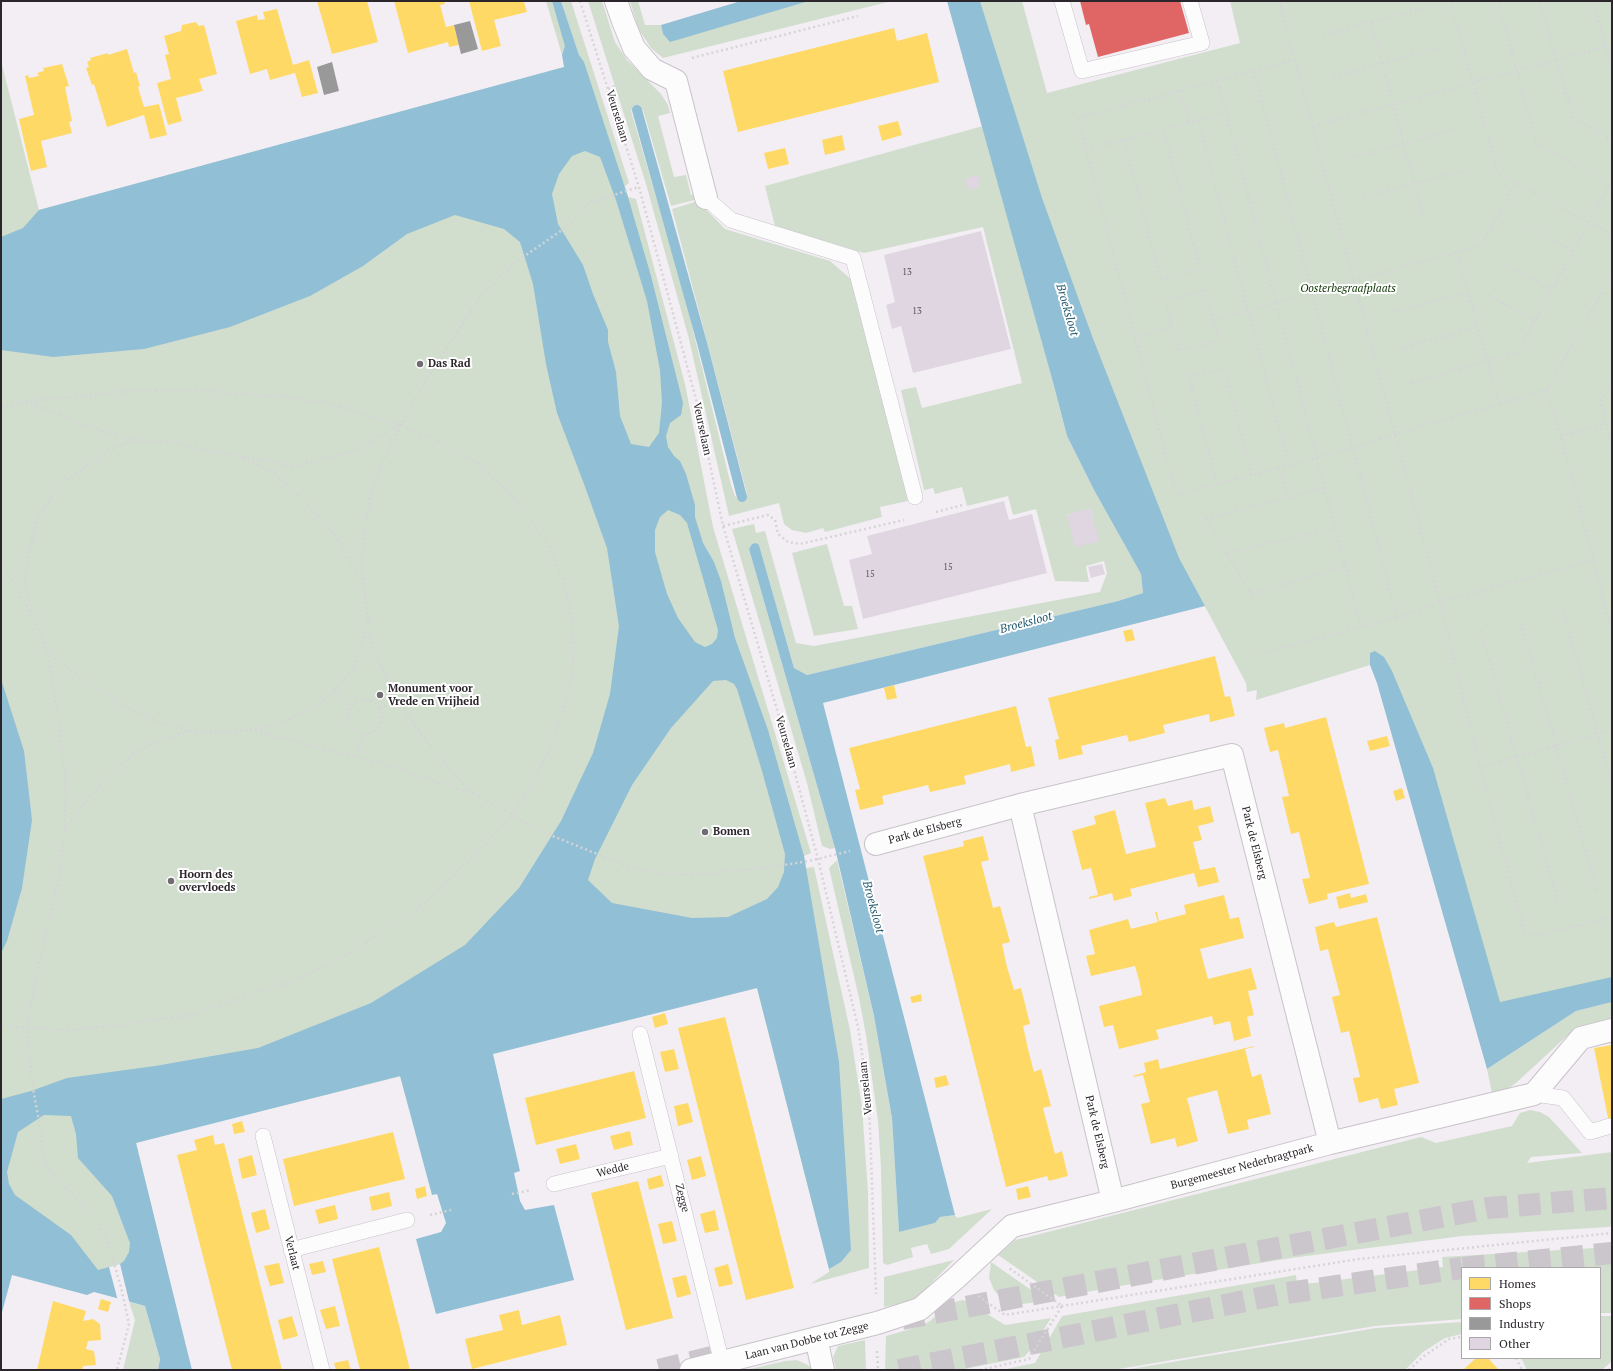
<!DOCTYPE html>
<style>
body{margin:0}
#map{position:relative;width:1613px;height:1371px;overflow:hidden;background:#f3eef4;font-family:"PT Serif",serif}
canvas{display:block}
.frame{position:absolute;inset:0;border:2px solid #2b262b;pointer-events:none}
.legend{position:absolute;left:1461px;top:1267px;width:140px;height:92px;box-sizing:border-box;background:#fff;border:1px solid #aaa8aa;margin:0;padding:5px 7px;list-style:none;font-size:12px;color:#2b262b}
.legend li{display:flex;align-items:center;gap:8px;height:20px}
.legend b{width:20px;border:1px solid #aaa8aa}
</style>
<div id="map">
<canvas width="1613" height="1371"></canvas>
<div class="frame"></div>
<ul class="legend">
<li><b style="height:11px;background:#ffd966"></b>Homes</li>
<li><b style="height:11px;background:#e06666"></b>Shops</li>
<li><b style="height:11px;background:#999"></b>Industry</li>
<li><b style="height:11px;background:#dfd6e2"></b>Other</li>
</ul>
</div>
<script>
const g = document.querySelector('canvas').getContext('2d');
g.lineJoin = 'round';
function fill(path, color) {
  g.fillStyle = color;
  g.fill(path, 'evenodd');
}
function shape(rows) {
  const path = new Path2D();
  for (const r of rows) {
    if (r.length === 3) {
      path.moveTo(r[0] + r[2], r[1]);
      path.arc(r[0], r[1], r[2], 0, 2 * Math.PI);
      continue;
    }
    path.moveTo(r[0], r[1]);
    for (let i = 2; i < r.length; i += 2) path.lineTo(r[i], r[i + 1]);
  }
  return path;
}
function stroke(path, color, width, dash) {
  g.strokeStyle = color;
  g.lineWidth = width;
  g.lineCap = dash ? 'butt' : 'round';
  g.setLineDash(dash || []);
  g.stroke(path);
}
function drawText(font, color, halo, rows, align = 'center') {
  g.font = font + ' "PT Serif",serif';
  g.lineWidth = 4;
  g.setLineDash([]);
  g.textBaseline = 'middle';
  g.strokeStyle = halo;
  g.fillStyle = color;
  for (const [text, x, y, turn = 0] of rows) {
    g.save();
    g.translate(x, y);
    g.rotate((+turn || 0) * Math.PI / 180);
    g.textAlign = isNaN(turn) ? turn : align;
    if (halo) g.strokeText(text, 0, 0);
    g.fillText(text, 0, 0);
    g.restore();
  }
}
fill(shape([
 [546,1,552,1,566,46,562,55],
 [561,1,571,1,629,183,625,186,628,197,636,199,685,384,713,527,811,853,804,856,806,868,814,867,850,1030,862,1107,868,1192,869,1268,810,1284,829,1272,829,1269,757,988,136,1142,174,1300,1,1262,1,61,39,210,583,62,579,55],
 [588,1,602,1,615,42,627,60,661,94,668,105,670,113,658,116,674,177,686,175,691,195,696,194,698,199,671,206,643,110,635,106,631,111,682,286,731,485,735,496,738,499,740,500,747,494,672,209,698,201,725,229,830,261,852,280,908,501,880,507,882,517,825,532,823,528,806,533,792,530,784,524,779,503,729,516,689,339,646,184],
 [630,1,638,1,645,25,661,25,663,34,670,41,809,1,892,1,663,58,651,48,638,28],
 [980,1,1022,1,1047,93,1240,43,1230,1,1612,1,1612,991,1481,1037,1379,682,1370,660,1370,665,1256,700,1257,690,1247,692,1246,683,1188,575,1148,525,1005,105,1012,103],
 [983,126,1054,386,1067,436,1094,490,1141,574,1143,593,1118,601,807,675,794,668,759,545,752,544,749,549,835,848,830,849,822,846,807,783,732,529,754,524,756,533,765,531,796,643,814,646,1100,592,1107,573,1104,561,1086,566,1089,582,1055,581,1036,509,1013,515,1008,496,967,506,962,487,935,494,933,488,924,490,901,390,916,387,922,408,1022,383,983,227,864,253,775,226,765,186],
 [1090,509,1098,541,1067,515],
 [827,544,844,606,852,606,858,629,814,636,792,553],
 [837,860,874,1016,892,1118,899,1232,935,1223,940,1217,955,1215,957,1218,992,1209,949,1249,931,1254,927,1244,911,1248,913,1257,887,1265,883,1263,881,1168,878,1121,866,1035,859,998,829,868],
 [1612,1002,1612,1022,1578,1029,1567,1036,1516,1083,1506,1090,1492,1093,1487,1069,1576,1011],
 [1530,1110,1540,1112,1549,1117,1582,1153,1531,1157,1527,1163,1612,1152,1612,1225,1609,1227,1462,1236,1291,1258,1120,1286,1059,1297,998,1255,1015,1240,1028,1237,1421,1137,1436,1143,1512,1126,1520,1113],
 [1612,1247,1612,1313,1600,1313,1600,1268,1462,1268,1462,1319,1375,1326,1113,1370,1001,1370,1035,1363,1062,1316,1296,1275,1297,1285,1443,1267,1442,1257],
 [954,1260,917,1298,911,1301,884,1307,884,1277],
 [991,1262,1047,1301,1014,1305,1002,1300,994,1290,989,1278],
 [963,1300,978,1306,989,1315,1005,1325,1051,1318,1033,1347,1024,1357,960,1370,885,1370,886,1336,921,1326,930,1321,950,1303],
 [129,1302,145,1306,160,1359,158,1370,123,1370,135,1320],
 [1600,1316,1612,1316,1612,1361,1602,1370,1527,1370,1521,1358,1600,1358],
 [1462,1322,1462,1334,1445,1338,1423,1352,1405,1370,1124,1370,1376,1328],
 [865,1340,866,1370,836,1370,833,1357,838,1346],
 [797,1360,808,1365,813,1370,746,1370,785,1361]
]), '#d1dece');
fill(shape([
 [552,1,561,1,579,55,584,62,628,197,651,276,683,403,681,415,670,423,666,436,668,447,674,456,680,461,686,474,695,505,695,517,703,543,714,562,721,581,735,638,768,730,804,856,839,1062,851,1250,841,1262,829,1269,757,988,493,1054,520,1171,514,1173,520,1201,525,1210,554,1205,574,1280,436,1314,416,1239,441,1232,446,1223,437,1194,432,1195,400,1076,136,1143,192,1370,158,1370,160,1359,145,1306,109,1296,94,1292,87,1295,12,1275,1,1316,1,1099,31,1091,67,1078,155,1066,258,1048,371,1003,465,945,519,888,561,821,593,753,610,694,619,626,607,548,584,484,557,413,546,364,533,284,520,242,504,229,455,215,407,234,363,266,310,296,230,327,144,349,53,357,1,350,1,237,23,228,39,210,564,67,562,55,565,46],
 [585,151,600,157,616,200,647,301,660,370,662,403,659,433,649,447,631,444,620,416,616,372,608,342,608,330,593,294,583,265,558,224,552,194,559,174,572,156],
 [668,510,680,515,687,523,718,630,717,638,712,644,705,647,695,642,678,618,667,594,655,552,655,530,660,517],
 [726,680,734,684,737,689,762,771,785,854,784,872,778,887,767,899,728,917,692,918,612,903,588,880,595,859,632,785,671,728,713,681],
 [44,1115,71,1116,76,1134,78,1158,112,1196,130,1243,129,1252,124,1261,120,1264,98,1270,71,1235,15,1195,9,1184,7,1172,18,1132],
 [741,1,809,1,670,42,663,34,661,25],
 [947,1,980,1,1042,198,1092,336,1179,558,1205,606,823,703,955,1215,940,1217,935,1223,899,1232,892,1118,874,1016,835,848,749,549,752,544,756,543,759,545,794,668,807,675,1118,601,1143,593,1141,574,1094,490,1067,436,1054,386],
 [1375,651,1384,657,1392,671,1433,768,1500,1002,1612,977,1612,1002,1576,1011,1487,1069,1377,683,1370,665,1370,653],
 [1,679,24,751,32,820,22,888,7,941,1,953]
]), '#91bfd5');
fill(shape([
 [120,1264,130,1305,118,1301,109,1267]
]), '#f3eef4');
fill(shape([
 [317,1,367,1,378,42,332,54],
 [394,1,444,1,445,4,440,5,446,27,454,25,459,45,449,47,448,42,408,53],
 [469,1,528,1,524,2,527,12,494,20,501,46,482,51],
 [277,9,293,65,309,60,318,93,302,97,295,73,270,80,267,69,250,74,236,21,257,15,258,20,265,19,263,12],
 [196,22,199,26,204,25,217,74,199,79,203,91,176,98,182,121,168,125,157,83,171,79,165,55,169,54,164,36,181,31,182,25],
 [894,28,897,41,927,33,939,82,738,132,723,71],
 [127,49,134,73,136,72,140,86,138,87,144,107,159,104,167,135,150,139,144,115,107,127,94,84,92,85,86,68,89,67,87,62,91,60,90,58,108,53,108,55],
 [62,64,69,86,65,87,72,121,69,122,72,133,41,141,47,167,31,171,19,119,34,115,25,76,28,75,29,78,39,76,37,73,44,71,43,68],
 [898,121,902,135,882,141,878,126],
 [842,135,845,150,825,155,822,140],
 [785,148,789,164,768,169,764,153],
 [1132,629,1135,640,1126,642,1123,631],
 [1215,656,1225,697,1230,696,1235,716,1210,722,1209,714,1163,725,1165,733,1129,742,1127,735,1081,746,1083,754,1059,760,1055,740,1059,739,1048,698],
 [894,685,897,698,887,700,884,688],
 [1016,706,1026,747,1031,746,1035,766,1011,772,1010,764,964,776,966,784,930,792,928,785,882,796,884,804,860,810,855,790,860,789,849,748],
 [1326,717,1369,884,1327,894,1328,899,1309,904,1302,879,1310,878,1299,832,1291,834,1282,797,1289,796,1284,775,1278,750,1270,752,1264,728,1284,723,1285,728],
 [1387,736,1390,746,1370,751,1367,741],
 [1402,788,1405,798,1396,801,1393,791],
 [1165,798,1168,806,1192,800,1194,810,1210,806,1214,822,1198,826,1202,840,1193,842,1200,870,1215,867,1219,882,1198,887,1194,873,1130,889,1132,896,1114,901,1112,893,1089,899,1089,897,1098,895,1091,868,1082,870,1072,831,1096,824,1094,816,1115,810,1126,854,1156,847,1145,803],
 [983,836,989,860,981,862,993,908,1000,906,1010,942,1002,944,1007,967,1014,990,1021,988,1030,1024,1023,1026,1028,1049,1034,1072,1041,1069,1051,1106,1043,1108,1055,1154,1062,1151,1068,1176,1049,1181,1047,1176,1006,1187,923,856,964,846,963,841],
 [1350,893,1351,898,1366,894,1368,902,1339,909,1336,897],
 [1224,895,1230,919,1239,917,1244,938,1200,949,1208,979,1251,968,1257,989,1248,991,1254,1015,1247,1017,1251,1036,1234,1041,1230,1021,1214,1025,1212,1016,1156,1030,1159,1039,1119,1049,1113,1025,1104,1027,1099,1006,1142,995,1139,980,1135,966,1091,976,1086,956,1095,954,1089,930,1128,919,1131,929,1158,922,1155,912,1157,912,1159,921,1186,914,1184,905],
 [1377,917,1419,1083,1394,1089,1398,1105,1381,1109,1378,1098,1359,1103,1353,1078,1360,1077,1349,1031,1341,1033,1332,997,1340,995,1328,949,1320,951,1315,927,1334,922,1336,927],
 [921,994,922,1001,912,1003,910,997],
 [665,1013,668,1024,655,1028,652,1017],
 [725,1017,794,1288,746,1300,678,1028],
 [1612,1045,1612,1133,1611,1133,1594,1048],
 [1254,1046,1254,1047,1245,1049,1252,1077,1261,1074,1271,1114,1247,1120,1249,1129,1228,1134,1217,1090,1187,1098,1198,1141,1177,1147,1175,1138,1151,1144,1141,1104,1150,1102,1143,1075,1134,1077,1133,1076,1146,1072,1144,1063,1158,1059,1160,1069],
 [674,1049,679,1069,665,1072,660,1052],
 [634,1071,646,1118,536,1145,525,1098],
 [946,1075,949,1085,936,1088,934,1078],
 [688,1103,693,1122,678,1126,674,1106],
 [242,1121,245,1132,234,1134,232,1124],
 [630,1131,633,1145,614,1150,610,1136],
 [393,1132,405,1179,294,1206,283,1159],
 [213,1135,215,1145,224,1143,282,1370,232,1370,177,1155,197,1150,194,1140],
 [576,1144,580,1159,560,1164,556,1149],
 [252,1155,257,1175,242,1179,238,1159],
 [701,1156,706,1176,692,1180,687,1160],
 [661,1175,664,1186,649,1190,647,1179],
 [638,1181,673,1318,626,1330,591,1193],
 [425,1186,427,1196,417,1199,415,1189],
 [1028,1186,1031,1197,1018,1200,1016,1189],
 [389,1192,392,1206,372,1211,369,1197],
 [335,1205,338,1219,319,1224,315,1210],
 [265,1209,270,1229,256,1233,251,1213],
 [715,1210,719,1230,705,1233,700,1214],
 [672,1221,677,1241,663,1244,658,1224],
 [379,1247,400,1329,410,1370,360,1370,339,1287,332,1259],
 [323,1261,326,1272,312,1275,309,1264],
 [279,1263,284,1283,270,1286,264,1266],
 [728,1264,733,1284,719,1287,714,1268],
 [686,1275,691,1294,677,1298,672,1278],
 [101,1299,111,1302,108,1312,98,1309],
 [53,1301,86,1311,83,1321,93,1319,100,1324,101,1340,88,1341,86,1349,94,1351,96,1365,83,1366,82,1370,37,1370],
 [335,1306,340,1326,326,1329,320,1310],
 [519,1310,522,1325,560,1315,567,1345,472,1369,465,1339,503,1330,499,1315],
 [292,1316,298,1336,283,1340,278,1320],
 [1476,1358,1488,1358,1499,1370,1463,1370],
 [348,1360,351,1370,336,1370,334,1363]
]), '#ffd966');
fill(shape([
 [1080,1,1180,1,1189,33,1098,57,1089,24,1086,25]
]), '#e06666');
fill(shape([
 [470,21,478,49,461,54,454,25],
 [332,62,339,91,324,95,317,67]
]), '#999');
stroke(shape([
 [637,110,702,343,742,497]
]), '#91bfd5', 10);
fill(shape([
 [978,175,980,187,968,190,965,179],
 [981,231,1011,349,913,373,901,326,892,329,886,305,895,302,884,255],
 [1004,501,1009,520,1032,514,1047,573,863,619,849,560,872,554,867,536],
 [1090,508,1099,541,1075,547,1067,515],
 [1102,564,1105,574,1091,578,1088,567]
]), '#dfd6e2');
stroke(shape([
 [1463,1268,1612,1253],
 [902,1319,1488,1208,1612,1198],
 [659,1370,712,1357],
 [899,1370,1280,1294,1462,1268]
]), '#cbc6cc', 22, [22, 11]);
const lane = shape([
 [1062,1,1082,71,1202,43,1190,1],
 [706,198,731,220,853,258,915,497],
 [640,1034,722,1363],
 [1534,1094,1563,1098,1590,1132,1610,1126],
 [263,1136,322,1370],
 [554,1184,671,1156],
 [291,1250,407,1220]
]);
const street = shape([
 [616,1,623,21,634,48,652,69,676,81,706,198],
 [876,844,1020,805],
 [1113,1201,1020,805,1232,755,1330,1143],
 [816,1338,823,1370],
 [691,1370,877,1323,920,1309,955,1279,1012,1226,1113,1201,1330,1143,1534,1094,1581,1038,1612,1030]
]);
stroke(lane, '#c7c3c8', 16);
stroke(street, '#c7c3c8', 24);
stroke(shape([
 [580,1,639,187,697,403,723,526,786,740,818,859,858,1027,869,1101,876,1294],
 [1279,1,1440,602,1593,560],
 [1450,1,1498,173,1612,235],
 [1498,1,1537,144,1610,184],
 [1540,1,1573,118,1612,140],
 [1593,1,1612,68],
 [1280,4,1291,1],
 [1371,22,1424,220],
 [1323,35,1429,7],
 [692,58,858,16],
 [1295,60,1078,118,1176,495,1353,448,1395,434,1547,390,1612,274],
 [1254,71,1397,617],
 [1334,76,1439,48],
 [1218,81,1361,627],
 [608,89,625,81],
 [1180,91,1189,123],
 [1198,121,1289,465],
 [1313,126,1612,45],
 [1124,140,1161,280,1200,269,1164,130],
 [1086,150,1226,113],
 [1354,157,1460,128],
 [1363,197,1470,169],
 [1522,222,1573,251],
 [1457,252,1499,405],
 [1501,261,1552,290],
 [1205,290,1219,340,1178,351,1166,301,1205,290],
 [1484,292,1535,321],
 [1394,312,1468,292],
 [1213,320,1482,245,1516,182],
 [1135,337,1172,327],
 [1401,348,1478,327],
 [1612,382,1601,402,1612,450],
 [1411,383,1518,352,1612,180],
 [1547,390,1561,436,1612,632],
 [26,402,100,430,133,440],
 [1,407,25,402,117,392,169,390,220,392,284,397,328,403,406,427,443,443,476,462,508,491,529,518,550,549,564,582,571,615,574,653,571,680,552,746,536,776,511,815,489,841,425,903,369,941,332,963,295,980,195,1014,122,1025,66,1030,1,1026],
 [1561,436,1612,422],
 [242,457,293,466,351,452,400,425],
 [1278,468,1289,497],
 [1217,484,1189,377,1224,368,1252,475],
 [1324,488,1206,519,1251,594,1345,566],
 [936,512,963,505],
 [723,526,768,515,775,520,778,534,788,542,800,544,904,520],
 [1227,553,1335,528],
 [1,562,14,582,31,614],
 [364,589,350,561,335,535,293,489,270,471,237,456,170,442,133,440,108,451,57,487,36,521,24,580,33,617,47,651,81,678,118,703,157,721,190,731,228,732,269,727,298,715,319,703,335,690,352,670,361,646,368,619,361,560,370,498,381,465,414,400,446,349,481,296,516,262,565,228,576,219,588,203,639,187],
 [1562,607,1612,784],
 [1520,619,1597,891],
 [368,622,372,648,390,686,408,716,429,744,454,774,474,794,543,832,624,865,664,875,713,873,765,868,809,861,850,851],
 [1481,630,1558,903],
 [47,651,58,716,65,775,65,829,59,877,47,930,35,981,27,1028,32,1083,40,1127,43,1157,55,1179,92,1213,106,1237,121,1287,129,1324,117,1370],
 [1260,654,1397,617,1440,602,1480,767,1526,937,1612,918],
 [335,690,352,707],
 [365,717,17],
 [380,709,398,699],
 [250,730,381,763,474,794],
 [356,756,363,734],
 [1480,767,1612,730],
 [65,829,85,802,106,778,133,754,153,743,189,731],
 [512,1194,531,1190],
 [430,1215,451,1210],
 [978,1296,1005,1315,1359,1259,1612,1233],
 [877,1351,878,1370],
 [1516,1358,1522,1370],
 [980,1370,1029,1359,1062,1306,1009,1268],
 [1409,1370,1424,1356,1449,1339,1462,1337],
 [1608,1370,1612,1367]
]), '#d5d4d6', 2.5, [2, 3]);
stroke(lane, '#fdfcfd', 15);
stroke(street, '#fdfcfd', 22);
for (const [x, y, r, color] of [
 [420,364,4,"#716c71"],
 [380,695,4,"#716c71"],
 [705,832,4,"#716c71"],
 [171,881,4,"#716c71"]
]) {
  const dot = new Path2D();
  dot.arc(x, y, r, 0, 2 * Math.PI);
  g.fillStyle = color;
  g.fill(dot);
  stroke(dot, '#fff', 1.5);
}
drawText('9px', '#5a545b', null, [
 ["13",907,272],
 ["13",917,311],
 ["15",948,567],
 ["15",870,574]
]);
drawText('11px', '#2b262b', '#fff', [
 ["Veurselaan",617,116,73],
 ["Veurselaan",702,429,78],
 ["Veurselaan",786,742,74],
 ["Park de Elsberg",925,831,-15],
 ["Park de Elsberg",1254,843,76],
 ["Veurselaan",866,1088,-96],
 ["Park de Elsberg",1097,1132,77],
 ["Burgemeester Nederbragtpark",1242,1167,-15],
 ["Wedde",613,1170,-14],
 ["Zegge",682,1198,76],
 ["Verlaat",292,1253,76],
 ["Laan van Dobbe tot Zegge",807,1341,-14]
]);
drawText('italic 11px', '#0c3300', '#fff', [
 ["Oosterbegraafplaats",1348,289]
]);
drawText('bold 11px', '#2b262b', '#fff', [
 ["Das Rad",428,364],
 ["Monument voor",388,689],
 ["Vrede en Vrijheid",388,702],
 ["Bomen",713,832],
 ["Hoorn des",179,875],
 ["overvloeds",179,888]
], 'left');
drawText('italic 12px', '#22596e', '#fff', [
 ["Broeksloot",1067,310,74],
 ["Broeksloot",1026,623,-15],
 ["Broeksloot",873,907,75]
]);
</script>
